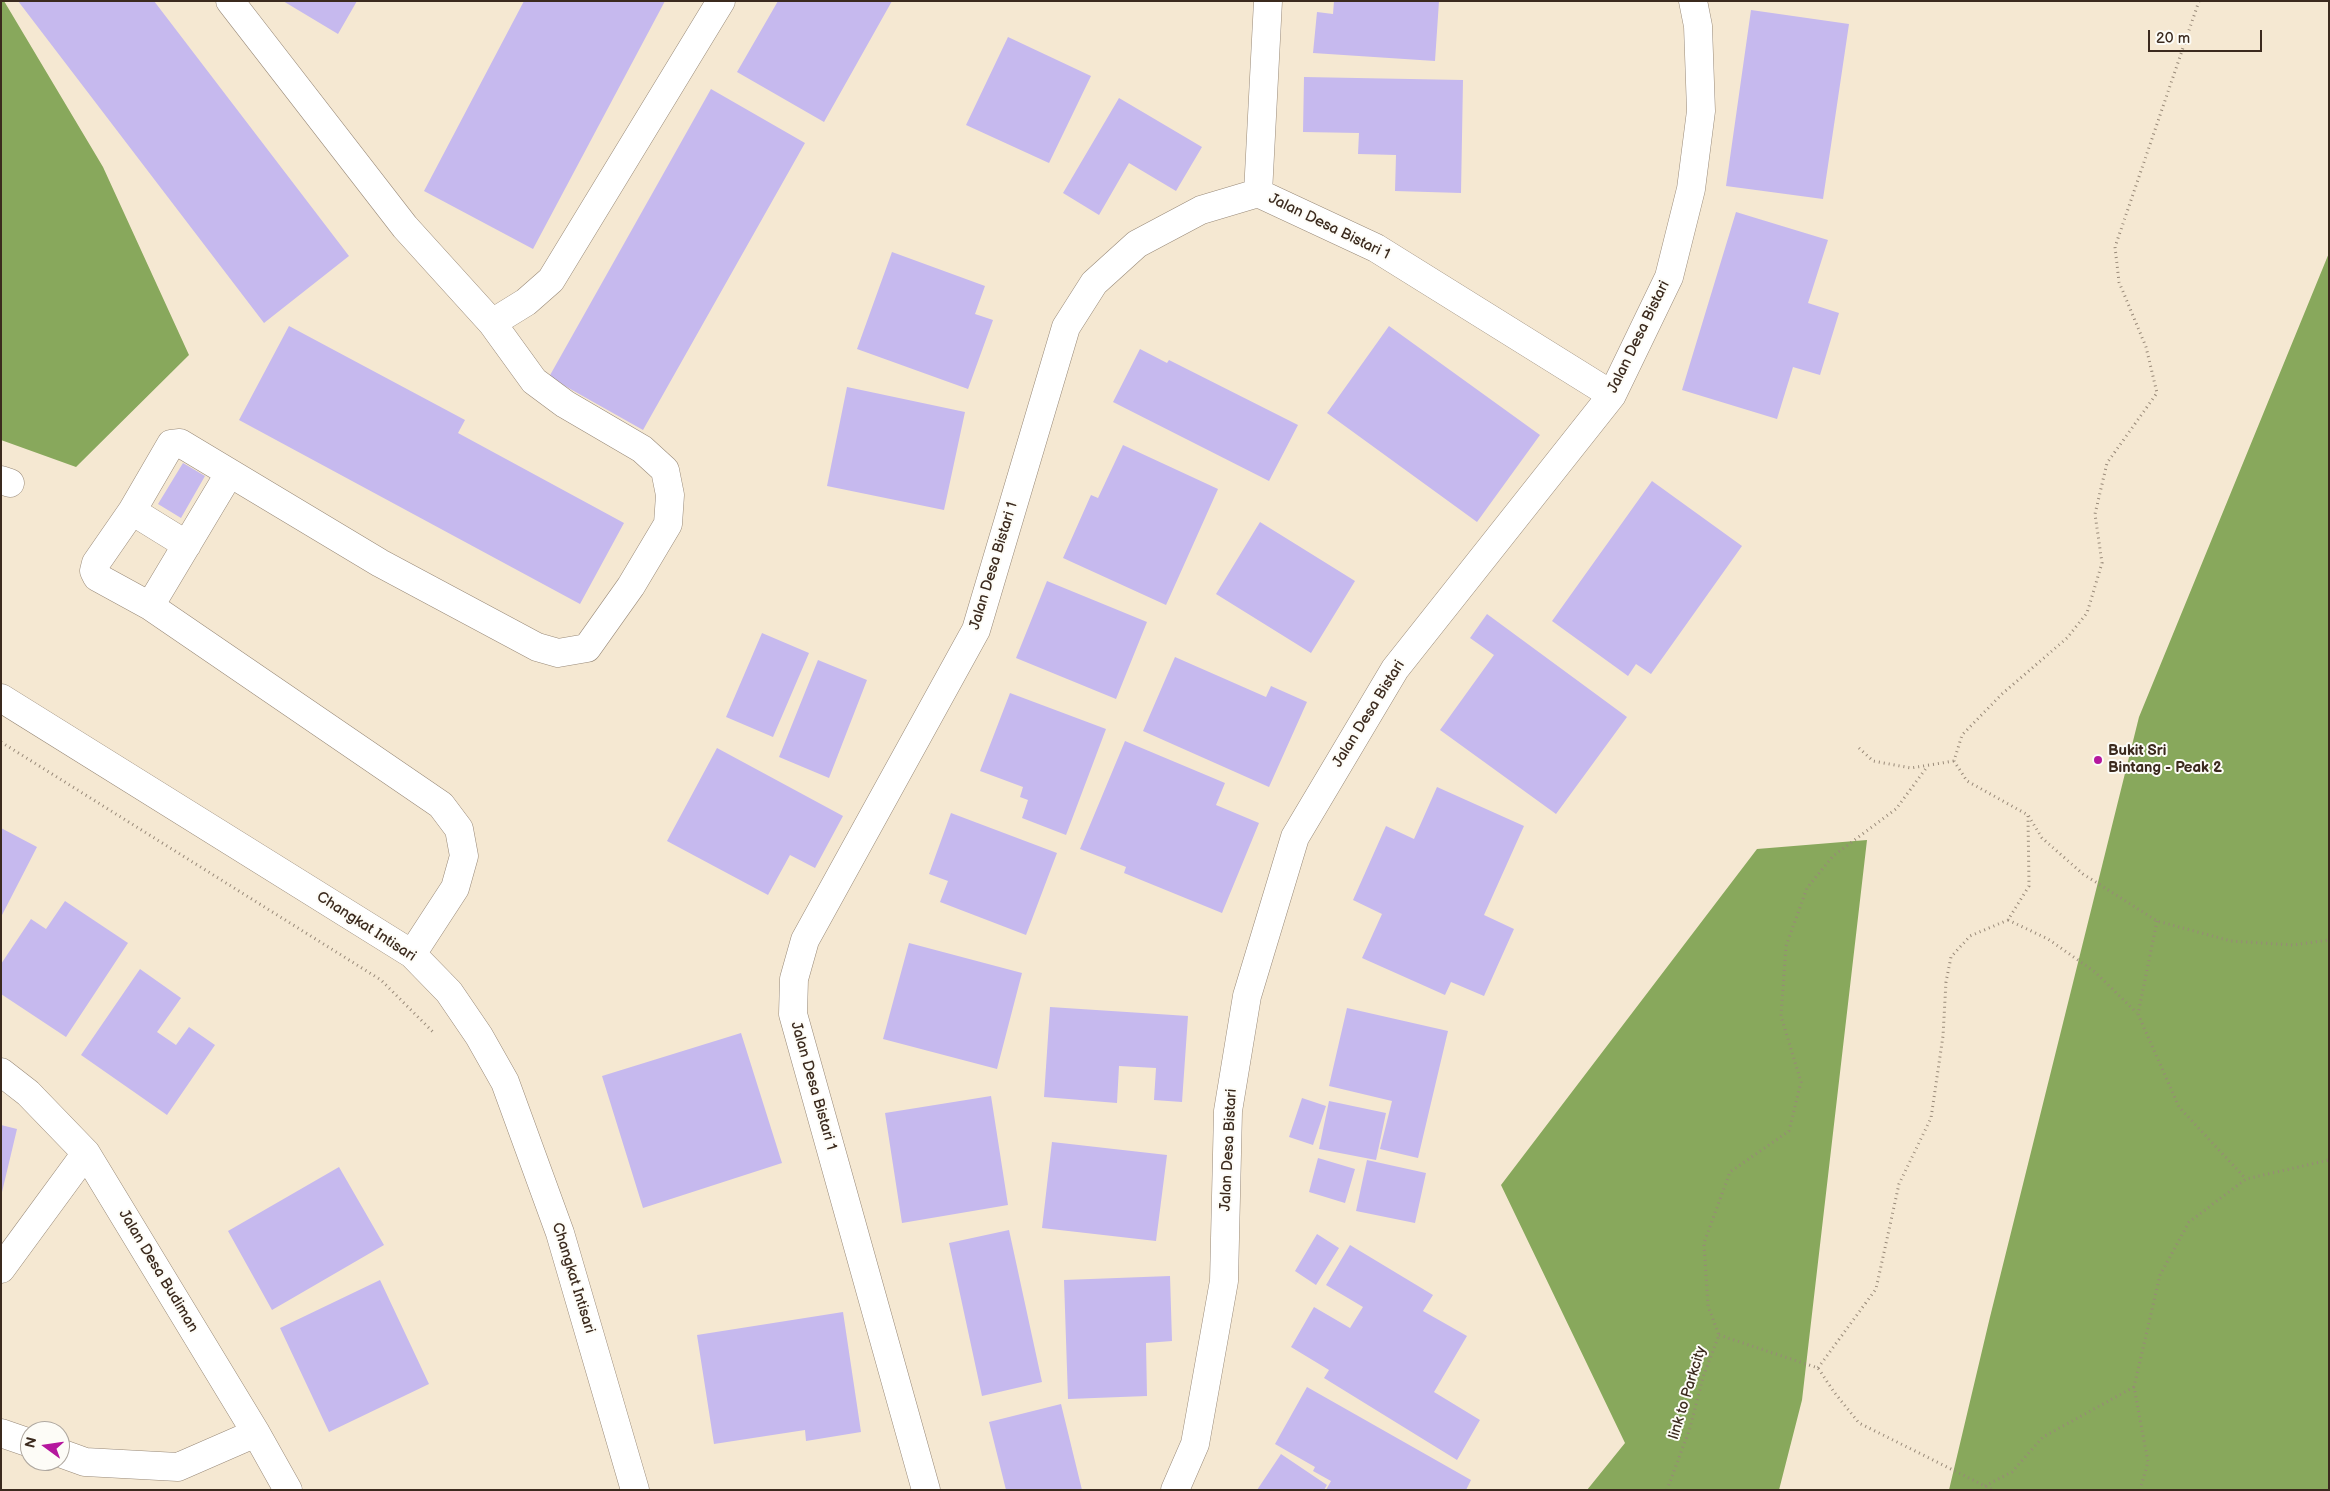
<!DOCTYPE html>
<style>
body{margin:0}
#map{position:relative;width:2330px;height:1491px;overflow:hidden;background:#f5e8d2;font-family:"Balsamiq Sans",sans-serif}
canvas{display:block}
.frame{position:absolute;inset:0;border:2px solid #3b2a1e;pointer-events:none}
.north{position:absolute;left:20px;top:1421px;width:50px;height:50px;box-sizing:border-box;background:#fdfcf7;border:1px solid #afa8a0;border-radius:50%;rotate:284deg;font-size:14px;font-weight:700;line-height:20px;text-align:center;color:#3b2a1e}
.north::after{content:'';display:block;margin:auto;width:18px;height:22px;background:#b5179e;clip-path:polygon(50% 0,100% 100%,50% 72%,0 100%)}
.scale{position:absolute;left:2148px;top:30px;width:114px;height:22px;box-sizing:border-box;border:2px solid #3b2a1e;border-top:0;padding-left:6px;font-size:15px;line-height:18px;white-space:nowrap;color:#3b2a1e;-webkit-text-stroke:4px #fdfcf7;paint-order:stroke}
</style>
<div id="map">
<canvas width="2330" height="1491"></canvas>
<div class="frame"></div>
<div class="north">N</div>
<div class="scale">20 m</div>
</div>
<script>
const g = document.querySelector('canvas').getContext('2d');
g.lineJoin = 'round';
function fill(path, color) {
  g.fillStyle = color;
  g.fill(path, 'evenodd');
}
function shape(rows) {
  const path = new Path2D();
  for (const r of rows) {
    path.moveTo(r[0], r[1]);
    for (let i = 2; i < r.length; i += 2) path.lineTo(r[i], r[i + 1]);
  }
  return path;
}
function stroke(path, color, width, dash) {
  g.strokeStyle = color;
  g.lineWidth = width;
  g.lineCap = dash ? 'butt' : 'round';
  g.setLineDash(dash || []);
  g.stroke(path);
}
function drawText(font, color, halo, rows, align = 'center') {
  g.font = font + ' "Balsamiq Sans",sans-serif';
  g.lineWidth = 4;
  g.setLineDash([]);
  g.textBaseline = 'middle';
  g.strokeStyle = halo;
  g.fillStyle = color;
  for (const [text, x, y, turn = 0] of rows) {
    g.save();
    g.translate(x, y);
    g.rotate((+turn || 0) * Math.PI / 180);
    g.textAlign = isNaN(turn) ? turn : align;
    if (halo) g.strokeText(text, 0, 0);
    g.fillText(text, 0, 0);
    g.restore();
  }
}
fill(shape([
 [1,1,4,1,103,167,189,355,76,467,1,440],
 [2329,253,2329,1490,1949,1490,1990,1317,2139,717],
 [1867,840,1802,1400,1779,1490,1587,1490,1625,1443,1501,1185,1757,849]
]), '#88a85c');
fill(shape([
 [18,1,154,1,349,256,264,323],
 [283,1,357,1,338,34],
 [524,1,665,1,533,249,424,191],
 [778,1,892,1,824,122,737,72],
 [1334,1,1439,1,1435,61,1313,53,1317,12,1333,14],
 [1751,10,1849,24,1823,199,1726,186],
 [1008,37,1091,76,1049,163,966,125],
 [1304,77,1463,80,1461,193,1395,191,1396,155,1358,154,1359,133,1303,132],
 [711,89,805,143,643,430,549,377],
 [1119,98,1202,147,1176,191,1129,163,1099,215,1063,193],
 [1736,212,1828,240,1808,303,1839,313,1820,375,1793,367,1777,419,1682,390],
 [892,252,985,286,975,314,993,320,968,389,857,349],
 [289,326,465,420,458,433,624,523,580,604,239,420],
 [1389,326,1540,435,1477,522,1327,413],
 [1140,349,1167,363,1169,360,1298,425,1269,481,1113,402],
 [847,387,965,412,944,510,827,486],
 [1123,445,1218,489,1166,605,1063,558,1091,495,1098,498],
 [183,463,205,476,181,518,158,504],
 [1652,481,1742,546,1651,674,1636,664,1628,676,1552,621],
 [1260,522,1355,581,1311,653,1216,594],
 [1047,581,1147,622,1116,699,1016,658],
 [1487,614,1627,717,1556,814,1440,730,1494,655,1470,638],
 [762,633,809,653,773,737,726,717],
 [1175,657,1266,697,1271,686,1307,702,1269,787,1143,731],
 [818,660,867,680,829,778,779,757],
 [1010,693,1106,729,1066,835,1022,818,1028,800,1020,797,1023,787,980,771],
 [1125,741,1225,783,1216,805,1259,823,1222,913,1124,873,1126,867,1080,849],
 [717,748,843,816,815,868,790,855,768,895,667,841],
 [1437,787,1524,826,1484,915,1514,929,1484,996,1451,982,1445,995,1362,958,1382,914,1353,900,1386,826,1414,839],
 [951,813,1057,853,1026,935,940,902,948,881,929,874],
 [1,828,37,847,1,917],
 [65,901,128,943,66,1037,1,994,1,964,31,919,46,929],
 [909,943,1022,973,997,1069,883,1039],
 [140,969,181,998,157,1032,176,1045,189,1027,215,1045,167,1115,81,1055],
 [1050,1007,1188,1016,1182,1102,1154,1100,1156,1068,1119,1066,1117,1103,1044,1097],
 [1347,1008,1448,1031,1418,1158,1380,1149,1392,1101,1329,1086],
 [741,1033,782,1163,643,1208,602,1076],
 [991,1096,1008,1205,902,1223,885,1113],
 [1302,1098,1326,1106,1313,1145,1289,1137],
 [1329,1101,1386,1113,1376,1160,1319,1149],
 [1,1125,17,1129,2,1192,1,1192],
 [1052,1142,1167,1155,1156,1241,1042,1228],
 [1318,1158,1355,1169,1345,1203,1309,1192],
 [1367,1160,1426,1173,1415,1223,1356,1211],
 [339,1167,384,1245,272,1310,228,1231],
 [1009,1230,1042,1382,982,1396,949,1243],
 [1317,1234,1339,1248,1316,1285,1295,1271],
 [1350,1245,1433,1295,1423,1311,1467,1336,1434,1392,1480,1420,1457,1460,1324,1378,1329,1370,1291,1347,1314,1307,1350,1328,1363,1307,1326,1285],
 [1170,1276,1172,1341,1146,1343,1147,1396,1068,1399,1064,1280],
 [380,1280,429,1384,329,1432,280,1328],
 [843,1312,861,1432,806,1441,805,1430,714,1444,697,1335],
 [1307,1387,1471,1480,1466,1490,1326,1490,1331,1481,1313,1471,1315,1467,1275,1444],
 [1061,1404,1082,1490,1006,1490,989,1422],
 [1281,1454,1327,1485,1324,1490,1257,1490]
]), '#c6b9ee');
const minor = shape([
 [230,1,405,227,492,323,534,381,565,404,642,449,665,470,670,495,668,524,631,586,587,648,558,653,537,647,380,563,180,443,171,444,132,511,96,563,94,571,97,577,150,606,441,805,459,829,464,856,455,888,412,954],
 [1258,193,1268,1],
 [492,323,526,302,551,280,721,1],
 [1,480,10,483],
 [132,511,187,545],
 [150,606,229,474],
 [1,698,412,954,449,992,479,1036,505,1082,560,1233,635,1490],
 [1,1072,28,1093,86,1153,256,1433,288,1490],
 [1,1269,86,1153],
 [1,1433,30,1443],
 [60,1453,85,1462,178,1467,256,1433],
 [926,1490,793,1014,794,979,805,940,976,630,1066,327,1094,283,1137,244,1201,210,1258,193,1376,248,1612,395],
 [1175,1490,1195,1444,1224,1281,1228,1111,1247,996,1295,837,1395,669,1612,395,1669,277,1691,189,1701,111,1698,26,1693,1]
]);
stroke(minor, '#988978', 29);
stroke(shape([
 [2199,1,2115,247,2119,282,2146,347,2157,393,2107,463,2095,514,2102,563,2087,613,2067,638,2002,694,1962,735,1954,761,1967,781,2028,815,2042,838,2083,874,2157,921,2231,941,2293,945,2329,940],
 [1,742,381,980,433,1032],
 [1859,748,1873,761,1911,768,1954,761],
 [2008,920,2048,939,2095,972,2137,1013],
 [2157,921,2138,1014,2179,1107,2246,1179],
 [1719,1335,1818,1368,1834,1392,1859,1423,1993,1490],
 [1818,1368,1876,1289,1899,1184,1931,1118,1943,1036,1946,982,1951,957,1970,936,2008,920,2029,886,2028,816],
 [1985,1486,2012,1472,2043,1437,2134,1387],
 [1667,1490,1690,1428,1703,1377,1719,1335,1708,1306,1704,1243,1730,1172,1789,1131,1801,1082,1781,1016,1786,946,1807,888,1833,856,1896,809,1927,767],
 [2140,1490,2148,1462,2134,1387,2160,1275,2189,1222,2246,1179,2329,1160]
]), '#988978', 3, [1, 4]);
stroke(minor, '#fff', 28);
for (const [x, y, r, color] of [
 [2098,760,5,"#b5179e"]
]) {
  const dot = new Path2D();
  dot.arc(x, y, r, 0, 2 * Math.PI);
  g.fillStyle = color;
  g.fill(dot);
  stroke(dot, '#fdfcf7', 2);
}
drawText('15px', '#3b2a1e', '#fdfcf7', [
 ["Jalan Desa Bistari 1",1329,227,26],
 ["Jalan Desa Bistari",1639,337,-64],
 ["Jalan Desa Bistari 1",994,566,-73],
 ["Jalan Desa Bistari",1369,714,-58],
 ["Changkat Intisari",366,927,33],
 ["Jalan Desa Bistari 1",813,1086,74],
 ["Jalan Desa Bistari",1229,1150,-87],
 ["Jalan Desa Budiman",158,1271,59],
 ["Changkat Intisari",573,1278,73],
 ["link to Parkcity",1688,1393,-73]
]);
drawText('bold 15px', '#3b2a1e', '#fdfcf7', [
 ["Bukit Sri",2108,751],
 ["Bintang - Peak 2",2108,768]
], 'left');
</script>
